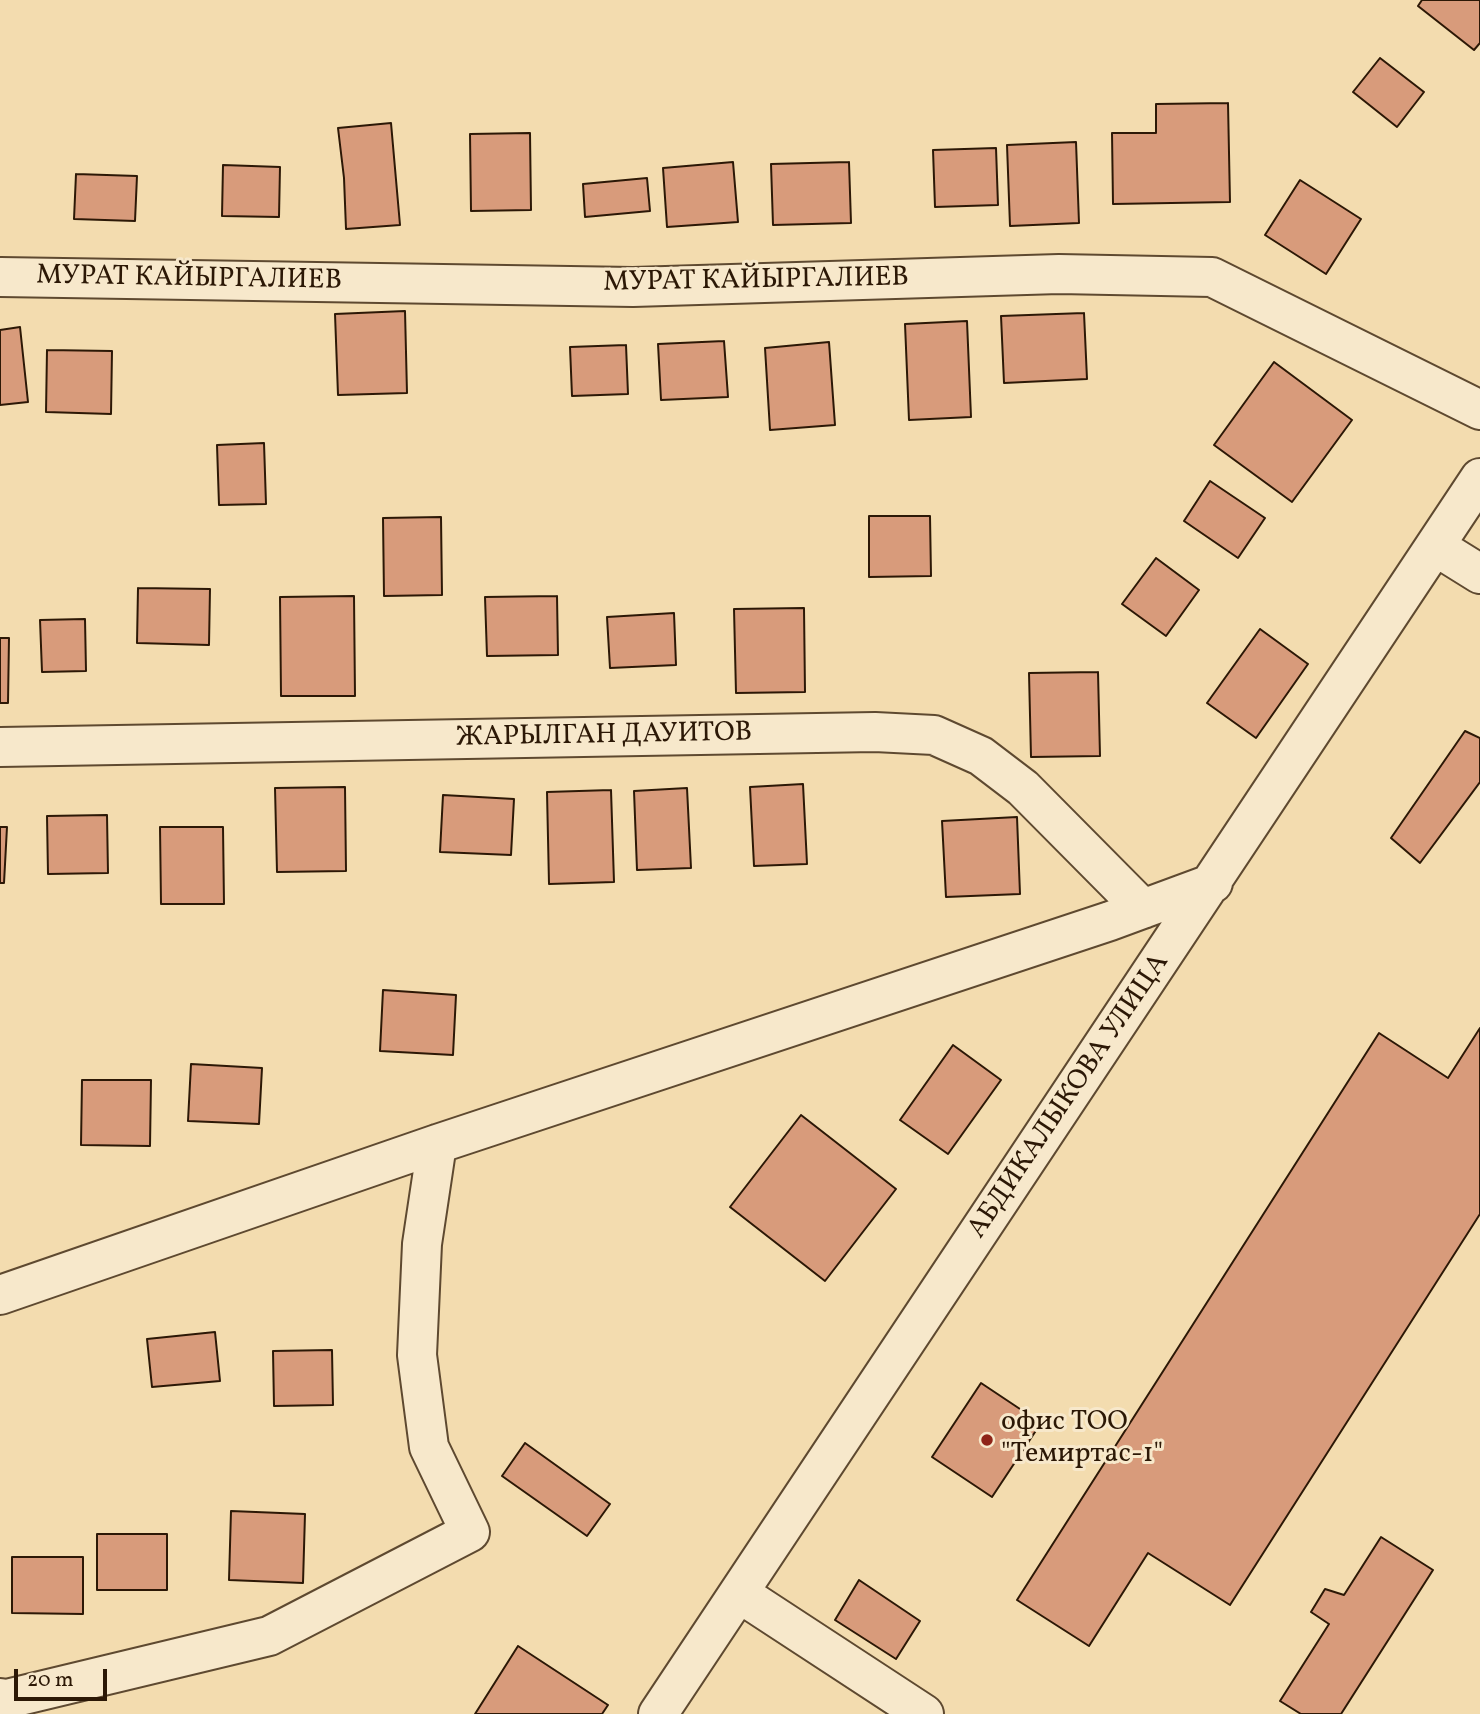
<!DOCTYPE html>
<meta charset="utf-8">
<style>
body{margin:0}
#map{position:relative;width:1480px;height:1714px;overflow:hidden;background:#f3dcaf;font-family:Vollkorn,serif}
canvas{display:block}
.scale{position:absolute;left:14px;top:1669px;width:93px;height:32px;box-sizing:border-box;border:4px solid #2c1806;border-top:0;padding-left:9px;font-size:21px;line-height:24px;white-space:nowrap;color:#2c1806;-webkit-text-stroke:5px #f7e8cb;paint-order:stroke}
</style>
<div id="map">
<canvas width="1480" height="1714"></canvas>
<div class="scale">20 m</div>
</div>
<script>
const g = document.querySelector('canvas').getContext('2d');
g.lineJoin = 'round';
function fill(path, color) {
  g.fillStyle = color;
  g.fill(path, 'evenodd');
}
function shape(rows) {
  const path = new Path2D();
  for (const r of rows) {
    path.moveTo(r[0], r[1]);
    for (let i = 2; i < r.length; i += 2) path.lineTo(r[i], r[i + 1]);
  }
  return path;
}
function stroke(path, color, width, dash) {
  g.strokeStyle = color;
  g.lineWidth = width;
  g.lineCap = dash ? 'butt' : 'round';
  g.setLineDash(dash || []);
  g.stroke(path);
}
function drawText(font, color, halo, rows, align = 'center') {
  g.font = font + ' Vollkorn,serif';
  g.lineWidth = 6;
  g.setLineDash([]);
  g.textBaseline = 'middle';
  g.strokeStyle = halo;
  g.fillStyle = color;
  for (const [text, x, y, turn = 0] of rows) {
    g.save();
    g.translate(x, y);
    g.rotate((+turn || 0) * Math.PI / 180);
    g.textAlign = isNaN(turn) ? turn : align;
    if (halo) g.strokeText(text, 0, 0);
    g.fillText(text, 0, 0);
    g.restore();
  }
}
const building = shape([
 [1422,0,1480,0,1480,43,1474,50,1418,6,1422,0],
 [1380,58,1424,92,1397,127,1353,92,1380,58],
 [1228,103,1230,202,1113,204,1112,133,1156,133,1156,104,1228,103],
 [391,123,400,225,346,229,344,178,338,128,391,123],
 [530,133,531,210,471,211,470,134,530,133],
 [1076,142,1079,223,1010,226,1007,145,1076,142],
 [996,148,998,205,935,207,933,150,996,148],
 [733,162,738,222,667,227,663,168,733,162],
 [849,162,851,223,773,225,771,164,849,162],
 [223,165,280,167,279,217,222,216,223,165],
 [76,174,137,176,135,221,74,219,76,174],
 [647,178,650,211,585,217,583,184,647,178],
 [1300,180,1361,219,1326,274,1265,235,1300,180],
 [405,311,407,393,338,395,335,314,405,311],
 [1084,313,1087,379,1004,383,1001,316,1084,313],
 [967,321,971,417,909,420,905,324,967,321],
 [20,327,28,402,0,405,0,330,20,327],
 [724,341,728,397,661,400,658,344,724,341],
 [829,342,835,425,770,430,765,348,829,342],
 [626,345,628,394,572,396,570,347,626,345],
 [47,350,112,351,111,414,46,412,47,350],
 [1274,362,1352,420,1292,502,1214,445,1274,362],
 [264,443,266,504,219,505,217,445,264,443],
 [1210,481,1265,518,1238,558,1184,521,1210,481],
 [869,516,930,516,931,576,869,577,869,516],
 [441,517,442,595,384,596,383,518,441,517],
 [1156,558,1199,590,1166,636,1122,604,1156,558],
 [138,588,210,589,209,645,137,643,138,588],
 [354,596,355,696,281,696,280,597,354,596],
 [557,596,558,655,487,656,485,597,557,596],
 [804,608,805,692,736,693,734,609,804,608],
 [674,613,676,665,610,668,607,617,674,613],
 [85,619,86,671,42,672,40,620,85,619],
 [1260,629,1308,664,1256,738,1207,703,1260,629],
 [0,638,9,638,8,703,0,703,0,638],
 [1098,672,1100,756,1031,757,1029,673,1098,672],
 [1465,731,1480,738,1480,782,1420,863,1391,838,1465,731],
 [803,784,807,864,754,866,750,787,803,784],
 [345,787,346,871,277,872,275,788,345,787],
 [687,788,691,868,637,870,634,791,687,788],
 [611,790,614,882,549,884,547,792,611,790],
 [443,795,514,799,511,855,440,852,443,795],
 [107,815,108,873,48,874,47,816,107,815],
 [1017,817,1020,894,946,897,942,821,1017,817],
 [0,827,7,827,4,883,0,883,0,827],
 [160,827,223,827,224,904,161,904,160,827],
 [383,990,456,995,453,1055,380,1051,383,990],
 [1480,1028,1480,1214,1230,1605,1148,1553,1089,1646,1017,1600,1379,1033,1448,1078,1480,1028],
 [953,1045,1001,1080,948,1154,900,1120,953,1045],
 [191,1064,262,1068,259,1124,188,1121,191,1064],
 [82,1080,151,1080,150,1146,81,1145,82,1080],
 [801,1115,896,1189,825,1281,730,1207,801,1115],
 [215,1332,220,1381,152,1387,147,1339,215,1332],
 [332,1350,333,1405,274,1406,273,1351,332,1350],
 [981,1383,1041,1423,992,1497,932,1457,981,1383],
 [525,1443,610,1504,587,1536,502,1476,525,1443],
 [231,1511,305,1514,303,1583,229,1580,231,1511],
 [97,1534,167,1534,167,1590,97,1590,97,1534],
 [1381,1537,1433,1570,1341,1714,1301,1714,1280,1701,1329,1624,1311,1612,1325,1589,1344,1595,1381,1537],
 [12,1557,83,1557,83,1614,12,1613,12,1557],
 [859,1580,920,1621,896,1659,835,1620,859,1580],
 [518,1646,608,1705,602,1714,475,1714,518,1646]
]);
fill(building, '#d89b7b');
stroke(building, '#2c1806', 2);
const minor = shape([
 [0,277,633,287,1059,274,1212,277,1480,410],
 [1435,546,1480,574],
 [0,747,875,732,934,735,981,756,1023,788,1143,909],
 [0,1295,437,1144,1110,921,1213,883],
 [739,1593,924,1714],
 [0,1698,7,1699,269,1636,470,1532,429,1447,417,1355,422,1244,437,1144],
 [658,1714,1480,478]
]);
stroke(minor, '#5e4930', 42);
stroke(minor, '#f7e8cb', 38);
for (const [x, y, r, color] of [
 [987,1440,7,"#8f2418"]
]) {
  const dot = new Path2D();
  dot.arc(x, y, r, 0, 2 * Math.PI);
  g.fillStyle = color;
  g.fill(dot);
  stroke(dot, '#f7e8cb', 2.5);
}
drawText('28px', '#2c1806', '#f7e8cb', [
 ["МУРАТ КАЙЫРГАЛИЕВ",189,280,1],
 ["МУРАТ КАЙЫРГАЛИЕВ",756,282,-1],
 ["ЖАРЫЛГАН ДАУИТОВ",604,737,-1],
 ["АБДИКАЛЫКОВА УЛИЦА",1070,1097,-56]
]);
drawText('28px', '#2c1806', '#f7e8cb', [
 ["офис ТОО",1001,1424],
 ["\"Темиртас-1\"",1001,1456]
], 'left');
</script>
